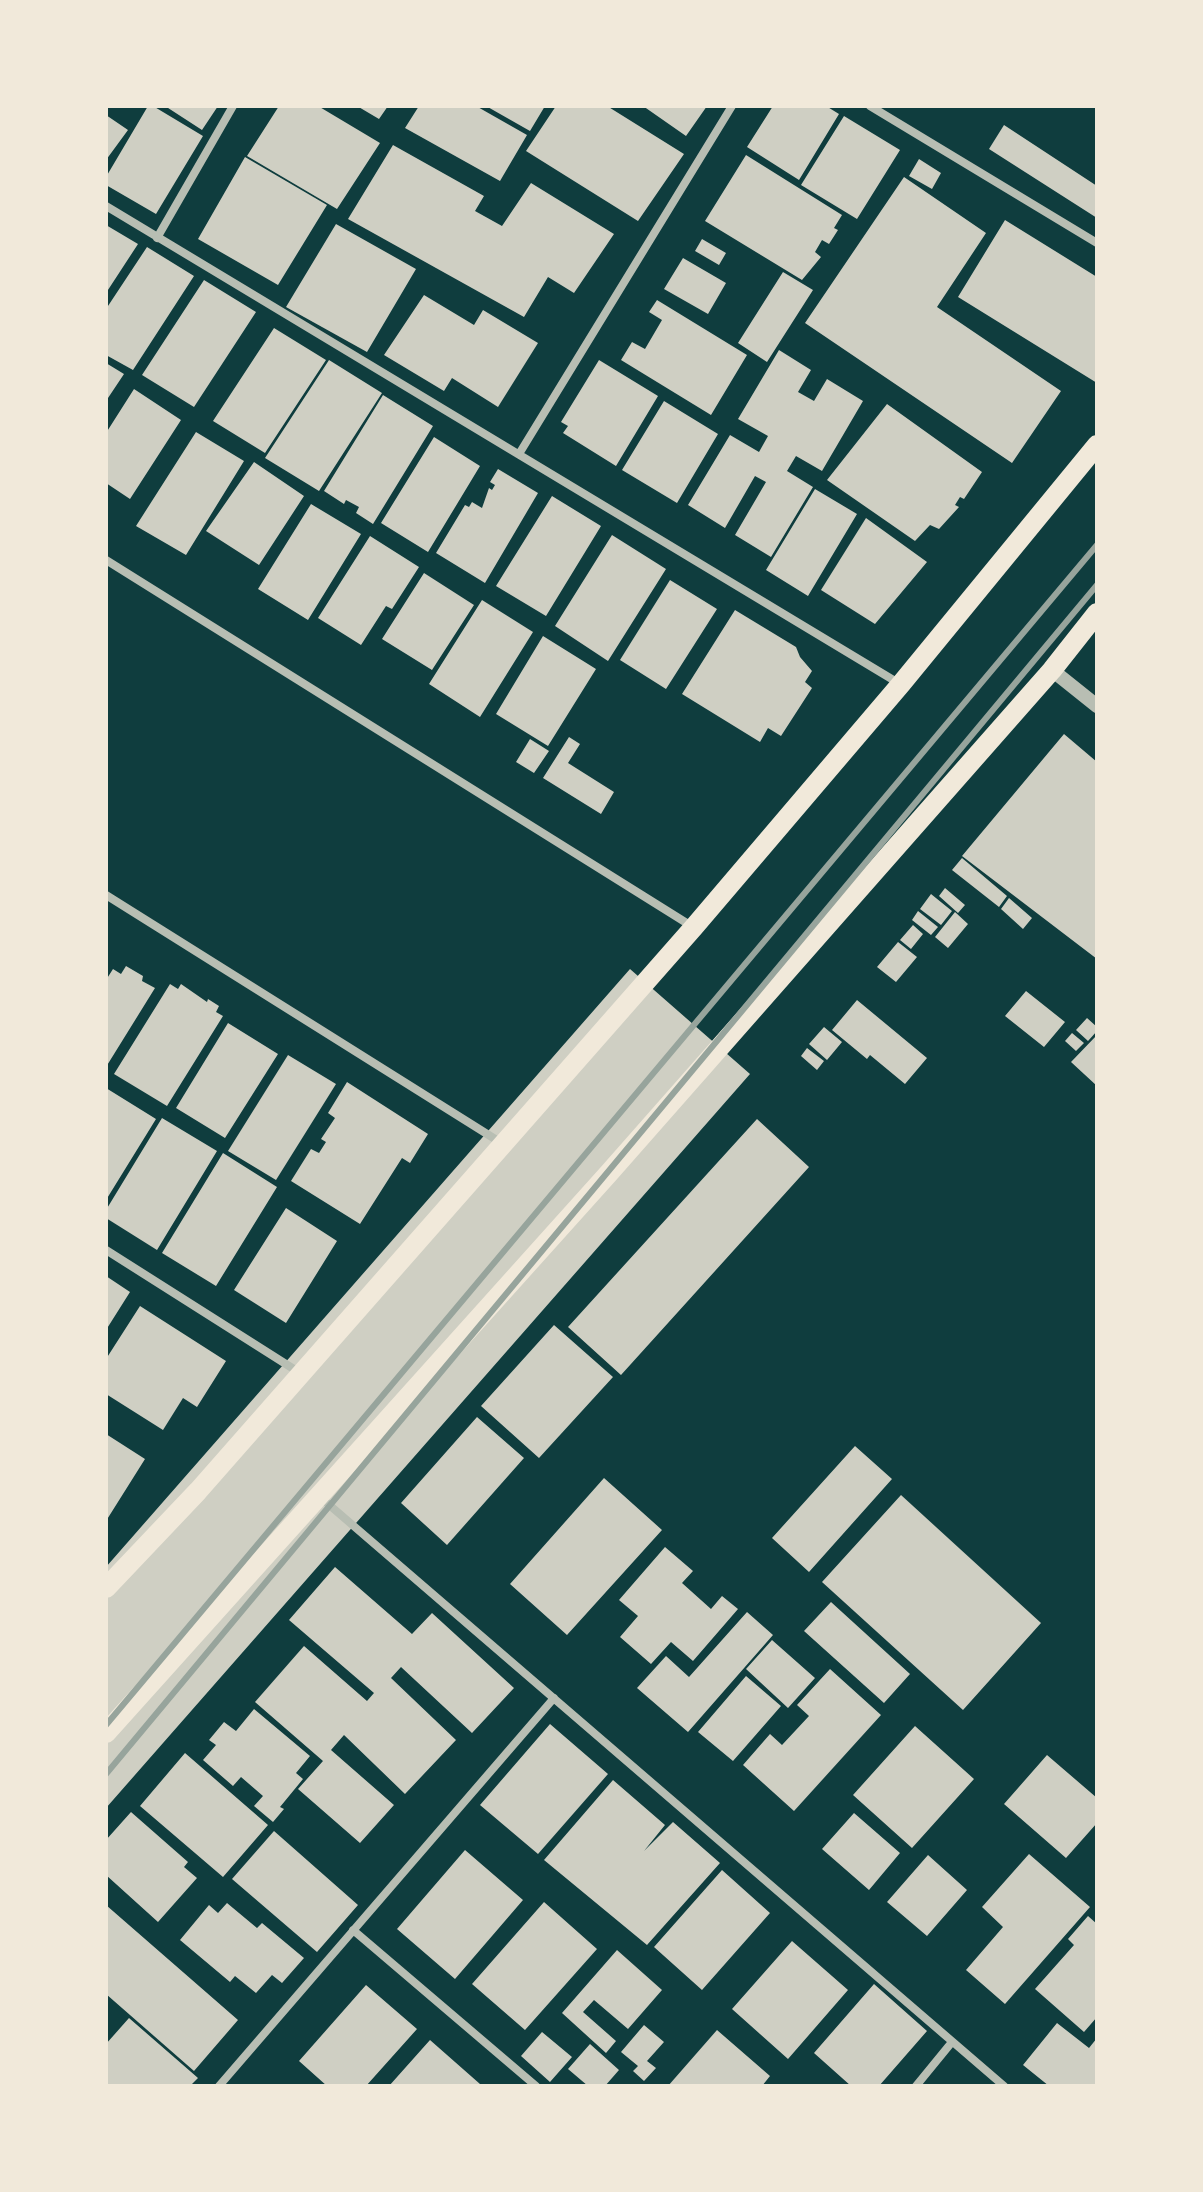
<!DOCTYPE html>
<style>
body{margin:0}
#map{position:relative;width:1203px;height:2192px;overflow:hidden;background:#0f3d3e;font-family:"PT Sans",sans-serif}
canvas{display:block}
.frame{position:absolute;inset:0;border:108px solid #f1e9da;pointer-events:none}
</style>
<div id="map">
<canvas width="1203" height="2192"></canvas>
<div class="frame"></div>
</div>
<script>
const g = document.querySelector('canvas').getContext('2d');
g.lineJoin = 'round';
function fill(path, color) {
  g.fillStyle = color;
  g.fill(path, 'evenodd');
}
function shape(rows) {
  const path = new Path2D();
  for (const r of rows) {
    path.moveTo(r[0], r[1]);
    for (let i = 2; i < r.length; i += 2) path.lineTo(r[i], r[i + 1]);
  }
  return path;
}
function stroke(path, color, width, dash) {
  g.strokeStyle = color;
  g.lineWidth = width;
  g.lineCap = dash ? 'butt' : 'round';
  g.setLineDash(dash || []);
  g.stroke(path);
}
fill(shape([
 [148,106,153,106,203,136,156,214,106,185,106,177],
 [165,106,218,106,202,130],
 [279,106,318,106,380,143,337,209,247,156],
 [357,106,388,106,379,119],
 [419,106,476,106,527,135,500,181,405,128],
 [486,106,545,106,530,131],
 [556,106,607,106,684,154,638,221,526,151],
 [643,106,707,106,686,136],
 [773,106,826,106,839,114,799,180,747,147],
 [106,115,128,130,106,160],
 [844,116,900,150,857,219,801,185],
 [1004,125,1097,186,1097,218,989,149],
 [393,145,484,196,475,211,502,226,531,183,614,234,574,293,548,277,524,317,348,219],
 [746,155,842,215,834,228,838,230,829,244,822,240,815,252,821,257,802,280,705,221],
 [245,157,327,205,278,285,198,239],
 [919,159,941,173,932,189,909,176],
 [904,177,986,233,937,307,1061,391,1012,463,805,323],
 [1005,220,1097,277,1097,383,958,297],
 [336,224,416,269,367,352,286,307],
 [106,225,138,244,106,293],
 [702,239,726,253,719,265,695,251],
 [147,247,194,276,133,370,106,355,106,309],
 [683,258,726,283,708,314,664,289],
 [783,272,813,290,767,362,738,343],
 [204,280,256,312,194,407,142,375],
 [424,295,474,325,483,310,538,343,498,407,452,378,444,391,384,355],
 [657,300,747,355,711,415,621,360,632,342,645,349,662,320,649,312],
 [274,328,326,360,265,453,213,421],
 [779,350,811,370,798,392,814,401,827,379,863,401,822,471,796,456,787,471,813,487,771,557,735,535,766,482,755,476,725,528,688,505,730,435,759,452,768,436,738,419],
 [329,360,382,393,319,491,265,458],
 [599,360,658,396,616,466,563,433,568,426,561,422],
 [106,363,124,374,106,401],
 [134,389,181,420,130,499,106,483,106,433],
 [383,395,433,426,373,524,356,513,359,507,346,500,344,504,324,491],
 [664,401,718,434,677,503,622,470],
 [887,404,982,472,964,499,960,497,955,505,959,507,939,529,930,525,915,541,827,480],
 [196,432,244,461,186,555,136,526],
 [434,437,480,466,428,552,381,523],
 [254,462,304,496,259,565,206,531],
 [498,469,538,493,485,583,436,553,465,505,469,507,472,502,482,508,489,488,492,490,495,485,490,482],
 [815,489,857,514,808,596,766,570],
 [552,496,601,526,546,616,496,586],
 [311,504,361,534,308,620,258,589],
 [866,518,927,562,875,624,821,590],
 [612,535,666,569,608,661,555,626],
 [370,536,419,567,392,609,386,606,361,645,318,618],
 [424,573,474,605,432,670,382,639],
 [670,580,717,609,666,689,620,660],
 [482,600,533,632,480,717,429,684],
 [735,610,796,647,800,657,812,671,805,682,812,688,781,736,768,728,760,742,682,694],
 [543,636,596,669,548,746,496,714],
 [1064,734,1097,762,1097,959,962,856],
 [569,737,580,744,568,763,614,792,601,814,543,778],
 [530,739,549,751,534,773,516,762],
 [962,858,1007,896,999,907,952,870],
 [945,888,965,905,958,913,939,896],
 [931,894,952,911,941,925,920,909],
 [1009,898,1032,918,1023,929,1001,909],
 [918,911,938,927,931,935,912,920],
 [955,912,968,924,948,948,935,937],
 [913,925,923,934,911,949,900,940],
 [898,942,917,957,896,982,877,967],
 [126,966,143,976,142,981,155,988,106,1067,106,980,113,969,121,974],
 [630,969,750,1074,106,1808,106,1567],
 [170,984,178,989,181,984,207,1002,208,999,219,1006,216,1012,223,1016,167,1106,114,1074],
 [1026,991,1065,1022,1044,1047,1005,1016],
 [857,1000,927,1058,905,1084,870,1055,867,1059,832,1030],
 [1087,1018,1097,1027,1097,1031,1088,1041,1076,1030],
 [228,1023,278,1054,225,1138,176,1108],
 [824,1027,842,1042,827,1060,809,1044],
 [1072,1033,1084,1043,1076,1051,1065,1041],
 [1097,1035,1097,1086,1071,1062],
 [807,1048,824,1061,817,1070,801,1056],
 [288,1055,336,1084,276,1180,228,1151],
 [347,1082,428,1134,410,1163,402,1158,360,1224,291,1181,311,1149,319,1153,326,1142,321,1139,335,1118,328,1113],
 [106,1088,156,1119,106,1200],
 [162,1118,217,1151,157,1250,106,1218,106,1210],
 [757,1119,809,1167,621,1375,568,1327],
 [223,1153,277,1187,216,1286,162,1253],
 [286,1208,337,1241,286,1323,234,1290],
 [106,1276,130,1292,106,1330],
 [140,1306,226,1361,197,1407,183,1398,163,1430,106,1394,106,1359],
 [554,1325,613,1377,539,1458,481,1406],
 [477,1417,524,1458,447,1545,401,1503],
 [106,1434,145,1459,106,1521],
 [855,1446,892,1479,809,1572,772,1538],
 [604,1478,662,1530,567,1635,510,1584],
 [901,1495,1041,1623,963,1710,822,1582],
 [665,1547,693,1571,682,1583,711,1609,722,1596,738,1609,693,1661,671,1642,651,1664,620,1637,638,1616,619,1600],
 [335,1567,412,1634,432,1613,514,1688,472,1733,401,1667,391,1678,456,1740,405,1794,344,1735,331,1750,394,1805,360,1843,298,1789,323,1761,255,1702,304,1646,367,1701,374,1693,289,1620],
 [831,1602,910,1674,884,1703,804,1631],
 [747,1612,773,1635,688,1732,637,1688,666,1656,689,1677],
 [772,1640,815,1678,788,1708,746,1669],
 [830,1669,881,1715,794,1811,743,1765,770,1734,782,1745,809,1716,797,1705],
 [746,1676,781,1706,733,1761,698,1732],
 [254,1709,310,1756,296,1773,303,1779,280,1807,284,1809,273,1822,254,1806,263,1796,241,1777,233,1786,203,1760,216,1745,209,1740,224,1722,236,1731],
 [550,1724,608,1774,538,1854,480,1805],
 [915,1726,974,1779,912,1848,853,1795],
 [185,1753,268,1825,223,1877,140,1806],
 [1047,1755,1097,1798,1097,1823,1066,1858,1004,1804],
 [613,1780,665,1825,644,1851,673,1822,720,1863,647,1945,544,1860],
 [131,1812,188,1862,184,1867,197,1878,158,1922,106,1875,106,1840],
 [854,1813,900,1853,869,1890,822,1849],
 [274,1831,358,1905,317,1952,232,1879],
 [465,1850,523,1900,455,1979,397,1929],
 [1029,1854,1090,1907,1005,2004,966,1970,1003,1927,982,1907],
 [928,1855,967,1890,927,1936,887,1902],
 [722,1870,770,1913,702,1990,654,1947],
 [544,1902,597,1949,525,2030,472,1984],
 [227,1903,257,1928,262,1923,304,1958,282,1983,272,1975,256,1993,235,1976,230,1982,180,1940,209,1905,218,1913],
 [106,1905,238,2020,194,2071,106,1994],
 [1088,1916,1097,1924,1097,2017,1084,2032,1035,1989,1074,1945,1068,1939],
 [792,1941,848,1990,788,2059,732,2009],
 [617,1950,662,1990,628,2029,594,2000,583,2012,616,2041,606,2053,562,2013],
 [874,1984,927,2031,879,2086,851,2086,814,2053],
 [366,1985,417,2029,366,2086,327,2086,299,2061],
 [129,2018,198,2078,190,2086,106,2086,106,2044],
 [1057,2023,1089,2048,1097,2038,1097,2082,1094,2086,1049,2086,1023,2065],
 [644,2025,664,2042,647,2061,656,2068,644,2081,633,2071,638,2066,621,2052],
 [717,2030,770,2076,762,2086,668,2086],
 [542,2032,572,2057,550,2082,521,2056],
 [430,2040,480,2084,478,2086,389,2086],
 [590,2044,619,2070,605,2086,588,2086,568,2069]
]), '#cfcfc3');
stroke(shape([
 [870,106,1097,243],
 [106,206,900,684],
 [157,238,233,106],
 [519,454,732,106],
 [106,560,693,927],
 [106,895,503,1144],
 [106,1250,300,1373],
 [320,1497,1004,2086],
 [353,1930,536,2086],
 [219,2086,554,1698],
 [916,2086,952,2042]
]), '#b8beb3', 8);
stroke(shape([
 [1052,670,1097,706]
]), '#b8beb3', 14);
stroke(shape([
 [106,1588,198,1491,694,927,901,684,1097,445],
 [106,1733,609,1173,1052,670,1097,613]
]), '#f1e9da', 20);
stroke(shape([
 [106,1725,1097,545],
 [106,1774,1097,585]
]), '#97a49c', 6);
</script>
